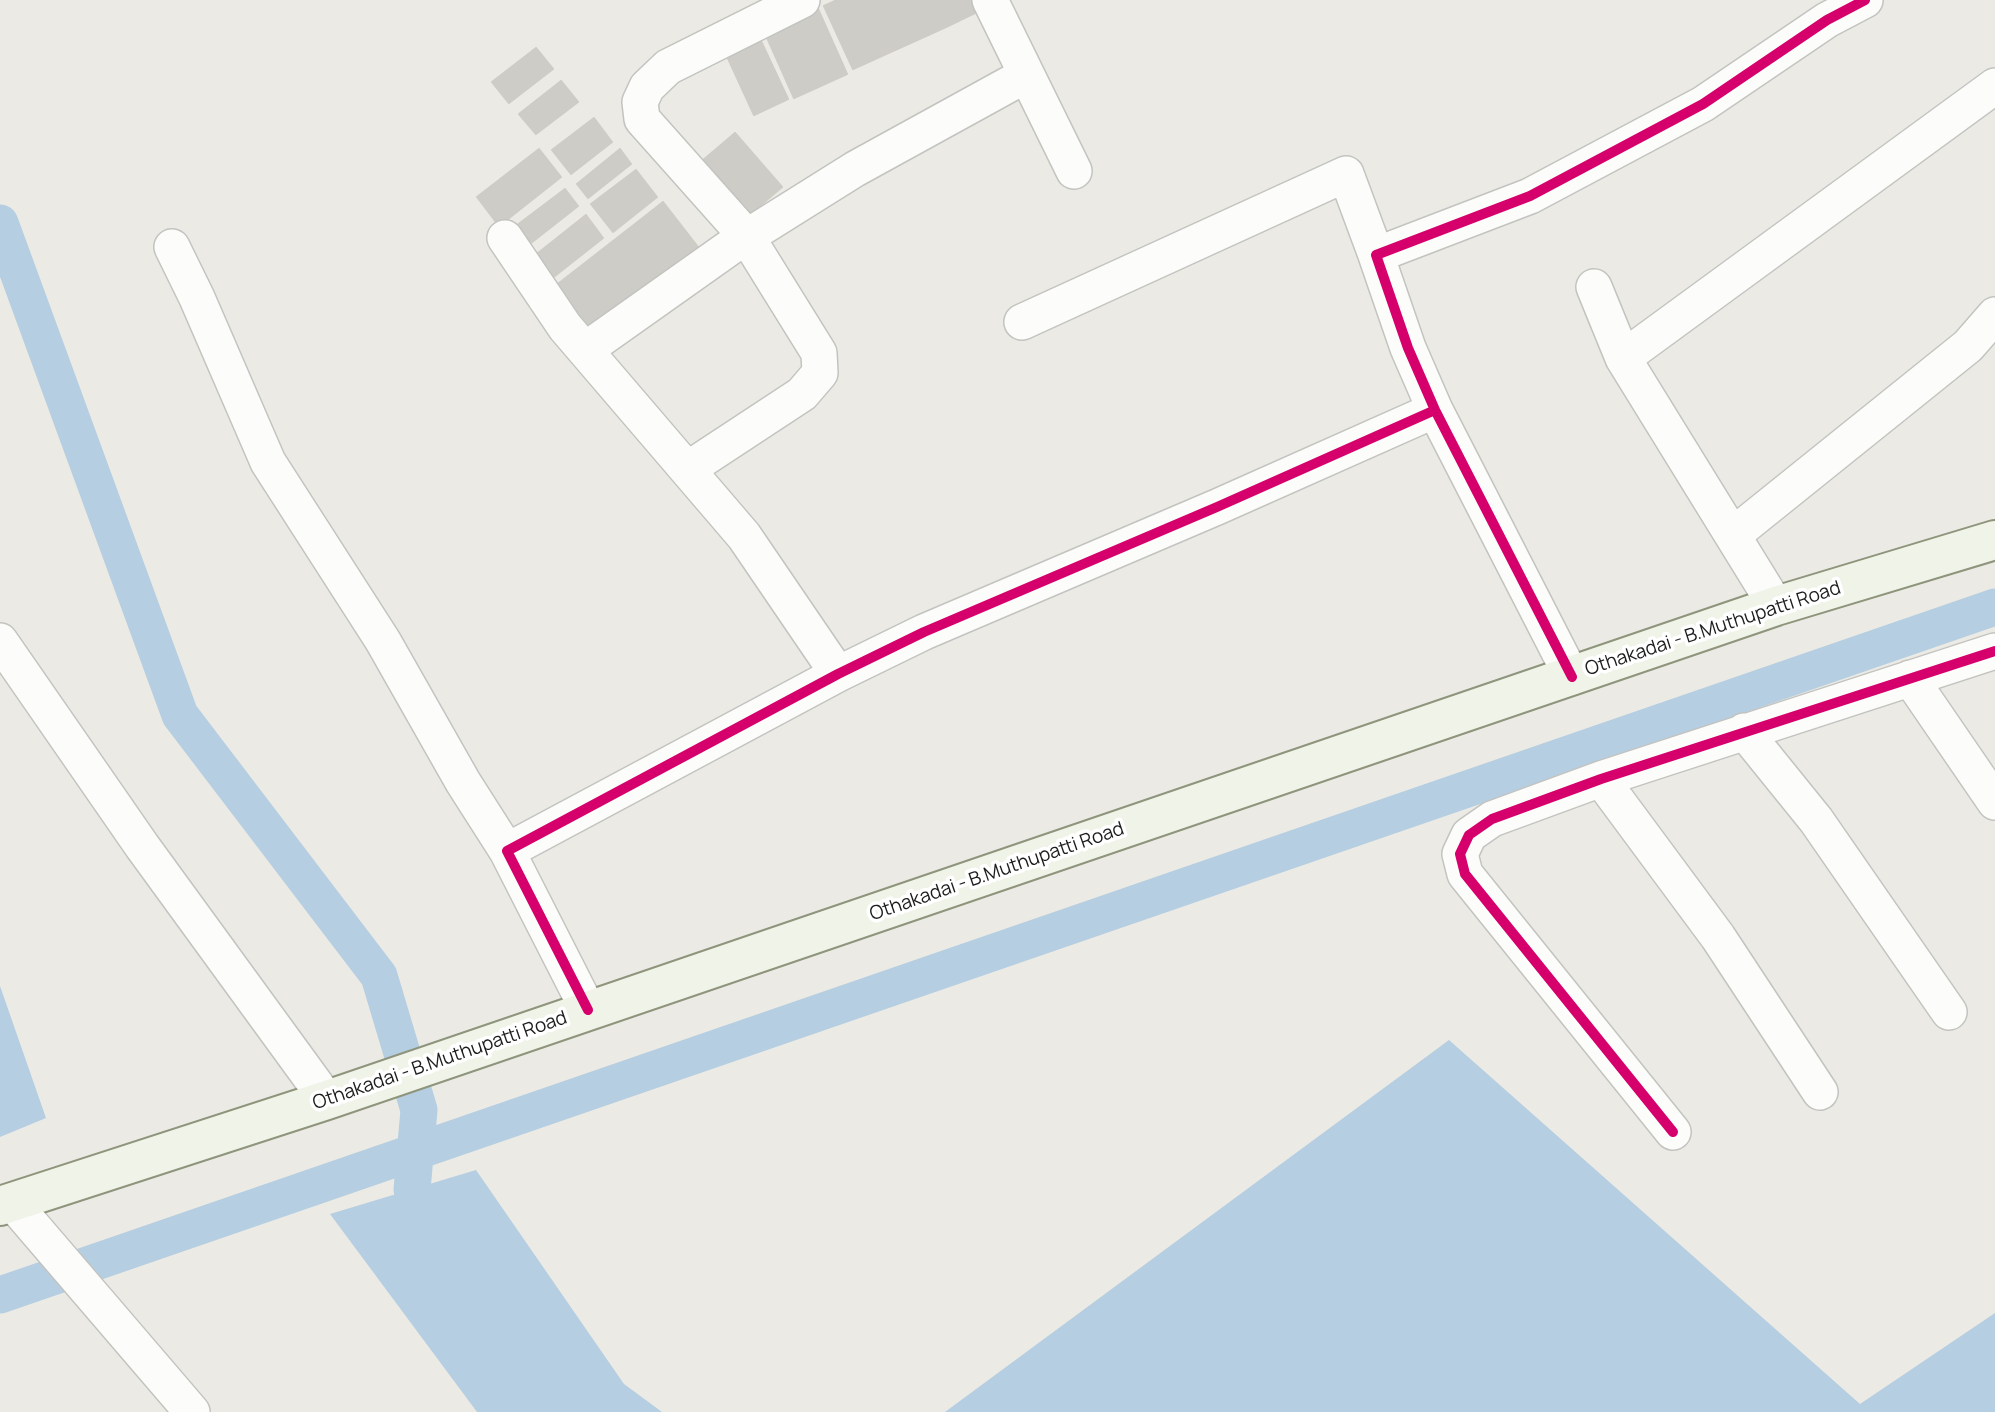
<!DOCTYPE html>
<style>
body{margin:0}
canvas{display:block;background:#ebeae4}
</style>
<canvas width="1995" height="1412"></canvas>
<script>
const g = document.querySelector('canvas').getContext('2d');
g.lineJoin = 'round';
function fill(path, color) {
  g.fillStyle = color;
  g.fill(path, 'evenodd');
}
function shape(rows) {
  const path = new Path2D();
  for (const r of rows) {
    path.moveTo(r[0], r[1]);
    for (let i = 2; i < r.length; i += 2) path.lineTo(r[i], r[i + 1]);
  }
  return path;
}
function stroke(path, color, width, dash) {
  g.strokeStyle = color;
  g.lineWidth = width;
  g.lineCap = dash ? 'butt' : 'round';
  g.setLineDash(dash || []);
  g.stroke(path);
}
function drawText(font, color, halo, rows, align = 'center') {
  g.font = font + ' Manrope,sans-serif';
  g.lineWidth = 7;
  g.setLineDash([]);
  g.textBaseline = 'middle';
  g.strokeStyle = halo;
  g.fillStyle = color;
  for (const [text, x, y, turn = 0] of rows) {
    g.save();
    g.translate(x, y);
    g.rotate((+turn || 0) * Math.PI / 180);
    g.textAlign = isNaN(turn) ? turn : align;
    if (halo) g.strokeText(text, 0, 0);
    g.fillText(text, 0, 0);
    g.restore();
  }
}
fill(shape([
 [0,986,46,1118,0,1137],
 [1449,1040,1860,1404,1995,1313,1995,1412,945,1412],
 [476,1170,624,1384,662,1412,477,1412,330,1214]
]), '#b5cee1');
stroke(shape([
 [0,223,180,715,379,976,419,1110,412,1190,438,1230],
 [0,1295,1995,607]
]), '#b5cee1', 37);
const building = shape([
 [837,0,859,0,884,55,853,69,824,6,837,0],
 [859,0,897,0,915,41,884,55,859,0],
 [897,0,934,0,946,27,915,41,897,0],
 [934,0,971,0,977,12,946,27,934,0],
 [818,9,847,74,794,98,765,33,818,9],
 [760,39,788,99,754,115,726,54,760,39],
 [536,48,553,69,509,103,492,82,536,48],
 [561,81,578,102,536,134,519,114,561,81],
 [594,118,612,142,571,174,552,150,594,118],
 [735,133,782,187,742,221,695,167,735,133],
 [539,149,561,177,499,226,477,197,539,149],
 [620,149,631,164,588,198,577,184,620,149],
 [636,170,657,197,613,232,591,204,636,170],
 [565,189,578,206,522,250,508,232,565,189],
 [663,202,698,247,670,268,635,224,663,202],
 [586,215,603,238,551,279,533,257,586,215],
 [635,224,670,268,644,290,608,245,635,224],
 [608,245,644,290,616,311,581,266,608,245],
 [581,266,616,311,589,332,554,287,581,266]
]);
fill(building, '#cdccc7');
stroke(building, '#ceccc5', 2);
const street = shape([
 [990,0,1074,171],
 [505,238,565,327,744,536,838,674],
 [172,247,197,298,268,462,383,641,463,782,507,851],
 [1594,287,1623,358,1776,606],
 [1022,322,1346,174,1376,255],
 [585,350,729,248,855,169,1026,75],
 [1623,358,1995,86],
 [688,469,802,394,820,373,819,353,747,237,642,119,640,102,647,87,668,67,802,0],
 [1733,535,1968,346,1995,315],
 [0,641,142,846,327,1100],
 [1572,677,1435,410,1408,348,1376,255,1530,196,1703,104,1827,20,1865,0],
 [1910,678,1995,802],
 [1744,731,1816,820,1949,1012],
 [1601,779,1718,937,1820,1092],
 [588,1010,507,851,838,674,924,632,1217,507,1435,410],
 [1673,1132,1465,874,1460,854,1469,835,1492,819,1601,779,1995,651],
 [12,1202,192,1412]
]);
const secondary = shape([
 [0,1206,327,1100,1776,606,1995,540]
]);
stroke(street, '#c3c3c0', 38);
stroke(secondary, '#8e957c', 42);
stroke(street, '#fcfcfb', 35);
stroke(secondary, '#f0f3e8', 38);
stroke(shape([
 [1572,677,1435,410,1408,348,1376,255,1530,196,1703,104,1827,20,1865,0],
 [588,1010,507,851,838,674,924,632,1217,507,1435,410],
 [1673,1132,1465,874,1460,854,1469,835,1492,819,1601,779,1995,651]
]), '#d6006c', 10);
drawText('19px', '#1c1c1c', '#fff', [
 ["Othakadai - B.Muthupatti Road",1713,629,-18],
 ["Othakadai - B.Muthupatti Road",997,872,-19],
 ["Othakadai - B.Muthupatti Road",440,1061,-19]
]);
</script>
